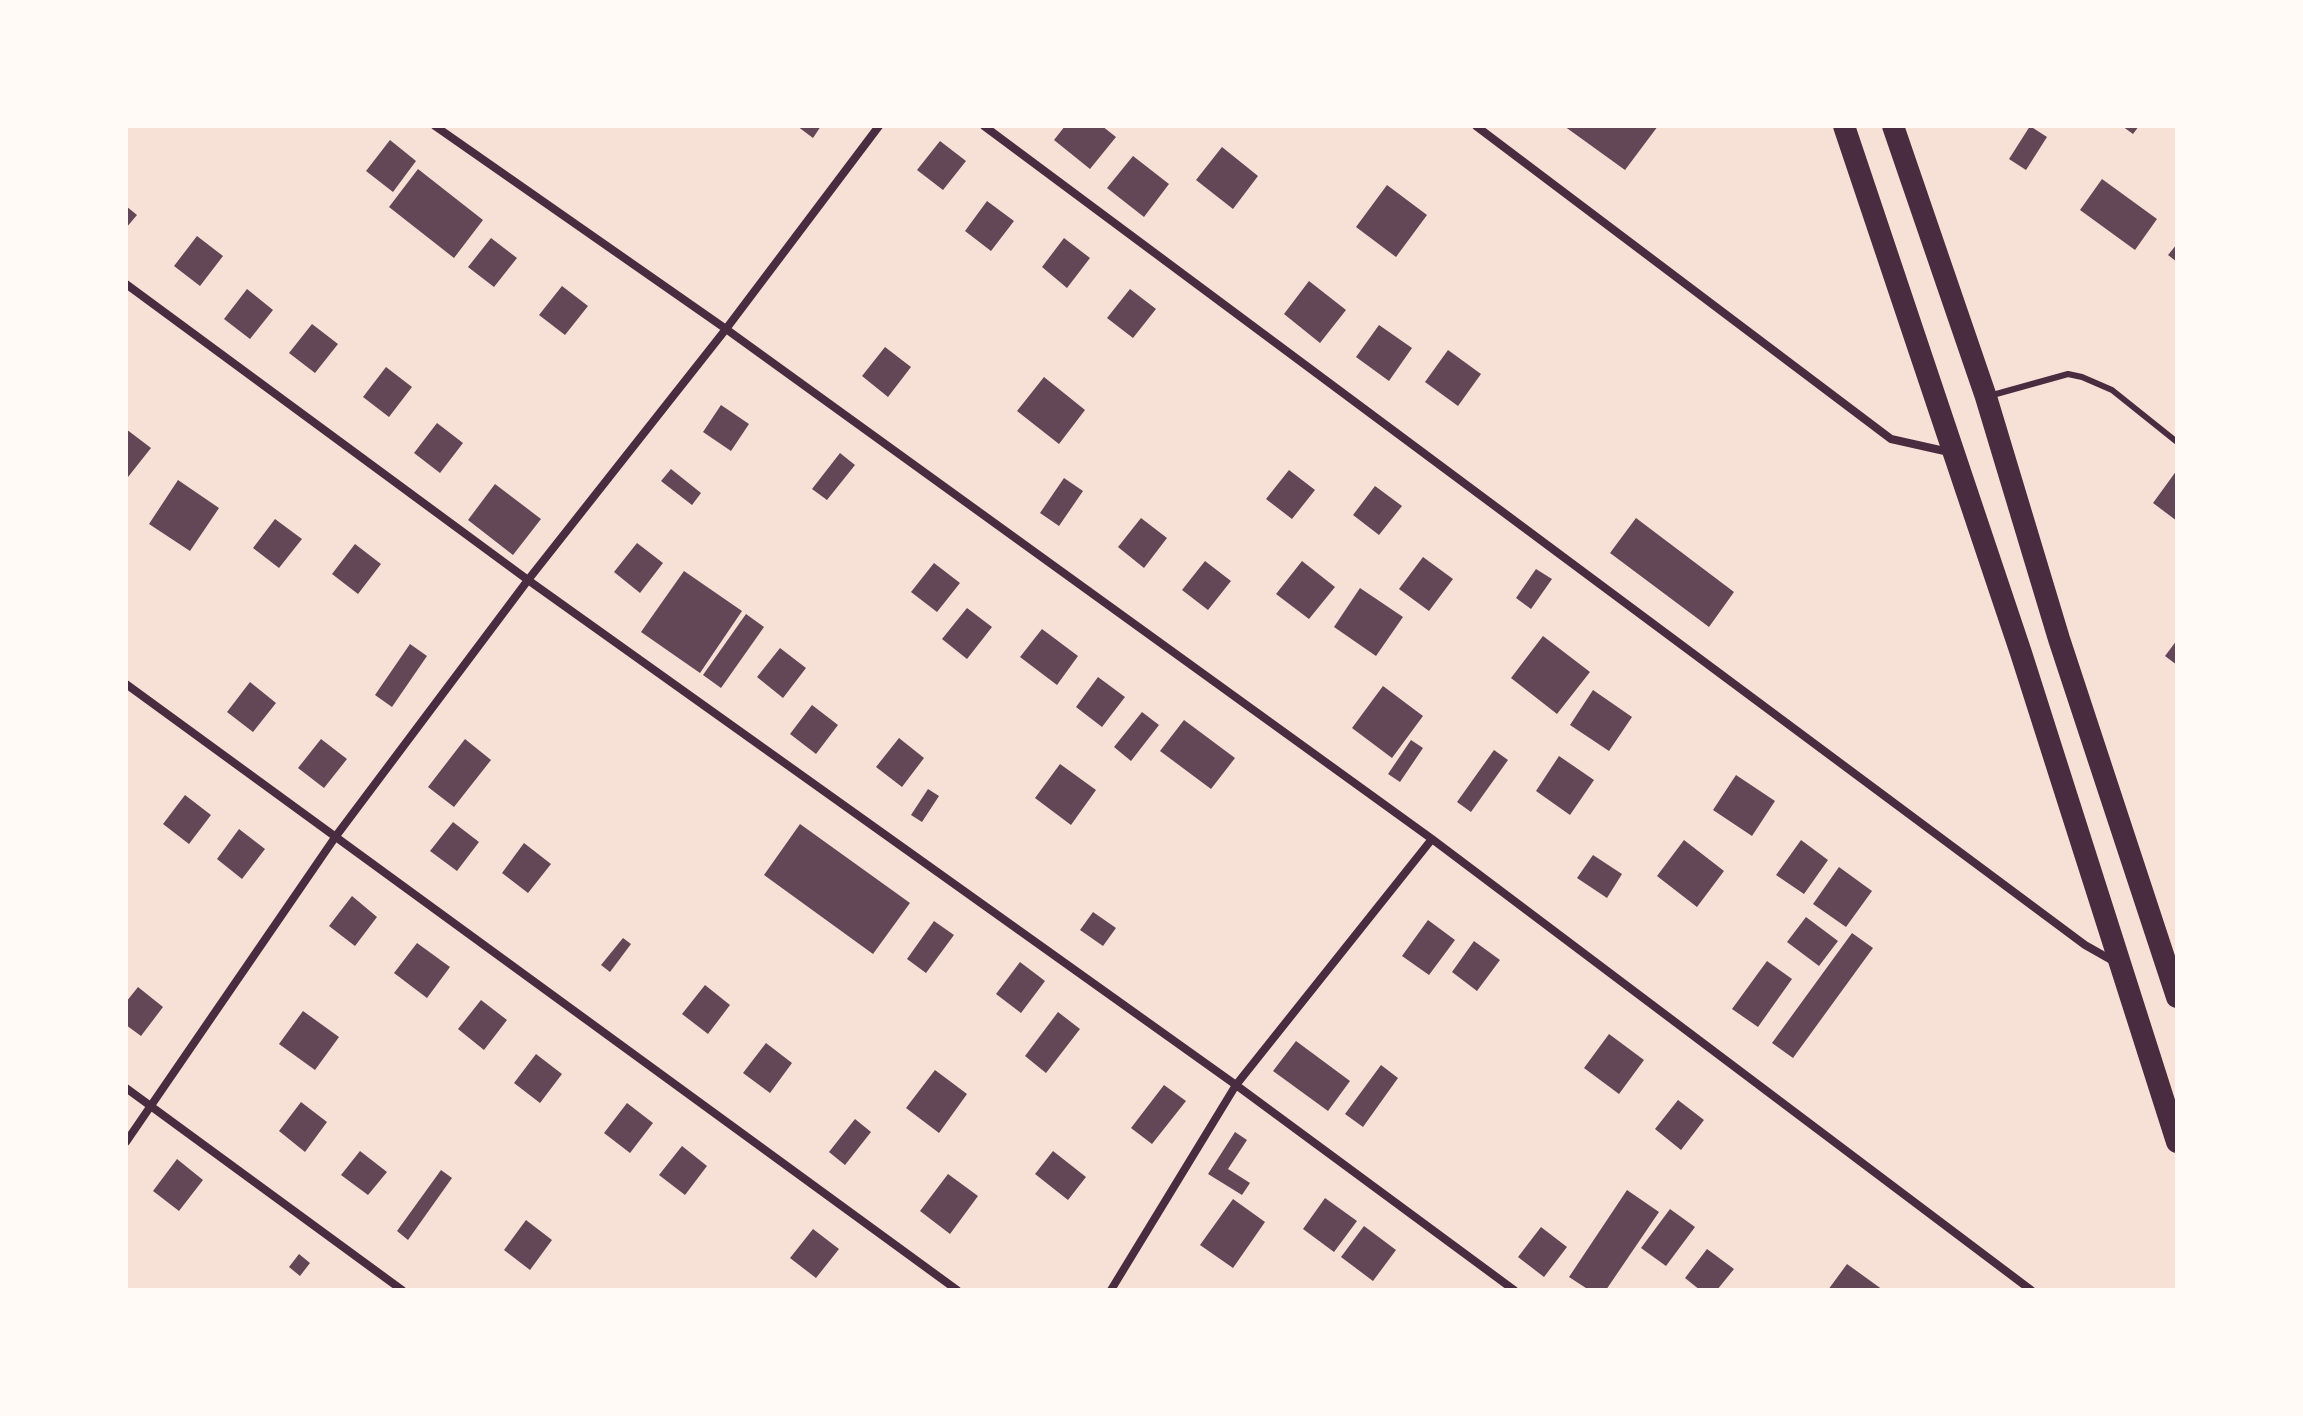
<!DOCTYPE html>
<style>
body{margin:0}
#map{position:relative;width:2303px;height:1416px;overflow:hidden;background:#f7e1d7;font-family:"Alegreya Sans",sans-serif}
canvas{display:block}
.frame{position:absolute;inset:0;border:128px solid #fffaf5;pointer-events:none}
</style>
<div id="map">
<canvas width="2303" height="1416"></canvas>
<div class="frame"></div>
</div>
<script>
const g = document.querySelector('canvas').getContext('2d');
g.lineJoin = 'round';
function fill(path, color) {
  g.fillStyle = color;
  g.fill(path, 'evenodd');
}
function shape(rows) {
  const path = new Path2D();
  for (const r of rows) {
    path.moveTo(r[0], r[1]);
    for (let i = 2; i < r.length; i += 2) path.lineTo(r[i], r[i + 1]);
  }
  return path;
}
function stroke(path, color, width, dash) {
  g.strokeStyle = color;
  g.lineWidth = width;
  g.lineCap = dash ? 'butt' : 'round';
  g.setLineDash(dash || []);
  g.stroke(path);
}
fill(shape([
 [797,126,821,126,813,138],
 [1065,126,1102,126,1116,137,1090,169,1054,140],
 [1564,126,1658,126,1625,170],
 [2030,126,2047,137,2026,170,2009,159],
 [2122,126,2139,126,2133,134],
 [390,140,416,161,393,192,366,171],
 [940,141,966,161,943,190,917,170],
 [1222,147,1258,176,1233,209,1196,180],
 [1133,156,1169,184,1144,217,1107,188],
 [418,169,483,220,454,258,389,207],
 [2102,179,2157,219,2135,250,2080,210],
 [1387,185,1427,215,1396,257,1356,227],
 [987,201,1014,221,991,251,965,231],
 [126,206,137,215,126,228],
 [197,236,223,256,200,286,174,266],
 [491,238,517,258,494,287,468,267],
 [1064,238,1090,258,1067,288,1042,267],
 [2177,244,2177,262,2168,255],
 [1309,281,1346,310,1320,343,1284,314],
 [562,286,588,306,565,335,539,315],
 [247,289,273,310,250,339,224,319],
 [1130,289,1156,309,1133,338,1107,318],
 [312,324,338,344,315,373,289,353],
 [1379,325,1412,348,1389,381,1356,357],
 [885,347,911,367,888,397,862,376],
 [1448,350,1481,374,1458,406,1425,382],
 [386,367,412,387,389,417,363,397],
 [1044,377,1085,410,1059,444,1017,411],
 [721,405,749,424,731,451,703,432],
 [437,423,463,443,440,473,414,453],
 [126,429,151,448,128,477,126,476],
 [840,453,855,465,827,500,812,489],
 [671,469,701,493,692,505,661,481],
 [1289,470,1315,490,1292,519,1266,499],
 [2177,470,2177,521,2153,503],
 [1064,478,1083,491,1059,526,1040,513],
 [178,480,219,508,190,551,149,524],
 [495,484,541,519,513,555,468,520],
 [1375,486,1402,506,1379,535,1353,515],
 [1141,518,1167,538,1144,568,1118,547],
 [1636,518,1734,592,1709,627,1610,553],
 [275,519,302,539,279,568,253,548],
 [637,543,663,563,640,593,614,572],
 [355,544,381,564,358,594,332,574],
 [1423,557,1453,579,1429,611,1399,589],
 [1205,561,1231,581,1208,610,1182,590],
 [1302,561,1335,587,1309,619,1276,594],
 [934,563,960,583,937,612,911,592],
 [1536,569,1552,579,1531,609,1516,598],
 [684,571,742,611,700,673,641,632],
 [1360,588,1403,617,1376,656,1334,627],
 [967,608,992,627,967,659,942,639],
 [746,614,764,627,721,688,703,675],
 [1042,629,1078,656,1057,685,1020,657],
 [1543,636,1590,672,1557,714,1511,678],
 [2177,640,2177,665,2165,656],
 [410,644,427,656,392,707,375,695],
 [780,648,806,668,783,698,757,677],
 [1098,677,1125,697,1102,727,1076,707],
 [250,682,276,703,253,732,227,712],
 [1383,686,1423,716,1392,758,1352,728],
 [1593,690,1632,717,1609,751,1570,725],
 [812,705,838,725,816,754,790,734],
 [1142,712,1159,725,1131,761,1114,747],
 [1184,720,1235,758,1211,789,1160,751],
 [899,738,924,758,902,787,876,767],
 [321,739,347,759,324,788,298,768],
 [465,739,491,760,454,807,428,787],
 [1411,740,1423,748,1400,782,1388,774],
 [1494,750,1508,760,1471,812,1457,802],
 [1559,756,1594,780,1570,815,1536,791],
 [1060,764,1096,790,1071,825,1035,798],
 [1736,775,1775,801,1752,836,1713,810],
 [928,789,939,796,922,822,911,815],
 [185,795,211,815,189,844,163,824],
 [453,822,479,842,457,871,430,851],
 [800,824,910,903,873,954,764,875],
 [239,829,265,849,242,879,217,859],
 [1684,840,1724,871,1697,907,1657,876],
 [1801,840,1828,860,1804,894,1776,875],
 [524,843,551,864,528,893,502,873],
 [1593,855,1622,874,1607,898,1577,878],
 [1839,867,1872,891,1846,927,1813,904],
 [352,896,377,917,355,946,329,926],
 [1093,912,1116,928,1103,946,1080,930],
 [1806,917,1838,941,1819,966,1787,942],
 [1428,920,1455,940,1429,975,1402,956],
 [934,921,954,935,926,973,907,959],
 [1852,933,1873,948,1793,1058,1772,1043],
 [623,938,631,944,610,972,601,965],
 [1474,941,1500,960,1477,991,1452,972],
 [417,943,450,967,427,998,394,973],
 [1767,961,1792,979,1758,1027,1732,1009],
 [1020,962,1045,981,1021,1013,996,994],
 [705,985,730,1005,708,1034,682,1014],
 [138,987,163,1007,141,1036,126,1025,126,1002],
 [481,1000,507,1020,484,1050,458,1029],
 [303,1011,339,1037,315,1070,279,1044],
 [1058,1012,1080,1029,1046,1073,1025,1056],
 [1609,1034,1644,1060,1619,1094,1584,1068],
 [1296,1041,1350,1081,1328,1111,1273,1071],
 [766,1043,792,1063,770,1093,743,1073],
 [536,1054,562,1074,540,1103,514,1083],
 [1381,1065,1398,1078,1363,1127,1345,1114],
 [935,1070,967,1094,939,1133,906,1108],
 [1164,1085,1186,1101,1152,1144,1131,1128],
 [1678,1100,1704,1120,1681,1150,1655,1129],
 [301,1102,327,1122,305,1152,279,1131],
 [627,1103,653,1123,630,1153,604,1133],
 [855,1119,871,1132,845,1165,829,1152],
 [1235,1132,1247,1140,1228,1169,1250,1183,1242,1195,1208,1174],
 [682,1146,707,1166,685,1195,659,1175],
 [360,1151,387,1172,368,1195,341,1175],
 [1053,1151,1086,1177,1068,1200,1035,1174],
 [177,1159,203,1180,179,1211,153,1191],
 [441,1170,452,1178,408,1240,397,1231],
 [948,1174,978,1196,950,1234,920,1211],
 [1627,1190,1659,1212,1606,1290,1589,1290,1569,1277],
 [1325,1198,1357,1221,1334,1252,1303,1229],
 [1233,1199,1265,1222,1233,1268,1200,1245],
 [1670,1209,1695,1227,1666,1266,1641,1248],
 [526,1220,552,1240,530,1270,504,1250],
 [1364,1226,1396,1250,1373,1281,1341,1257],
 [1541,1227,1567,1247,1544,1277,1518,1257],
 [813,1229,839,1249,816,1278,790,1258],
 [1707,1249,1734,1269,1717,1290,1700,1290,1685,1278],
 [299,1254,310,1263,300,1276,289,1267],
 [1847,1264,1883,1290,1828,1290]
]), '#644757');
stroke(shape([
 [1989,396,2068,374,2082,377,2112,390,2177,442]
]), '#4a2c40', 6);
stroke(shape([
 [435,126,726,329,1432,839,2031,1290],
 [984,126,2085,945,2115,962],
 [1476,126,1891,439,1949,452],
 [126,284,528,580,1236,1085,1514,1290],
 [126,684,957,1290],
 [126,1088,402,1290],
 [126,1142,336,836,528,580,726,329,879,126],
 [1111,1290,1236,1085,1432,839]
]), '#4a2c40', 8);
stroke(shape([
 [1844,126,2021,653,2177,1142],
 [1893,126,1986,397,2059,639,2177,997]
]), '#4a2c40', 22);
</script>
